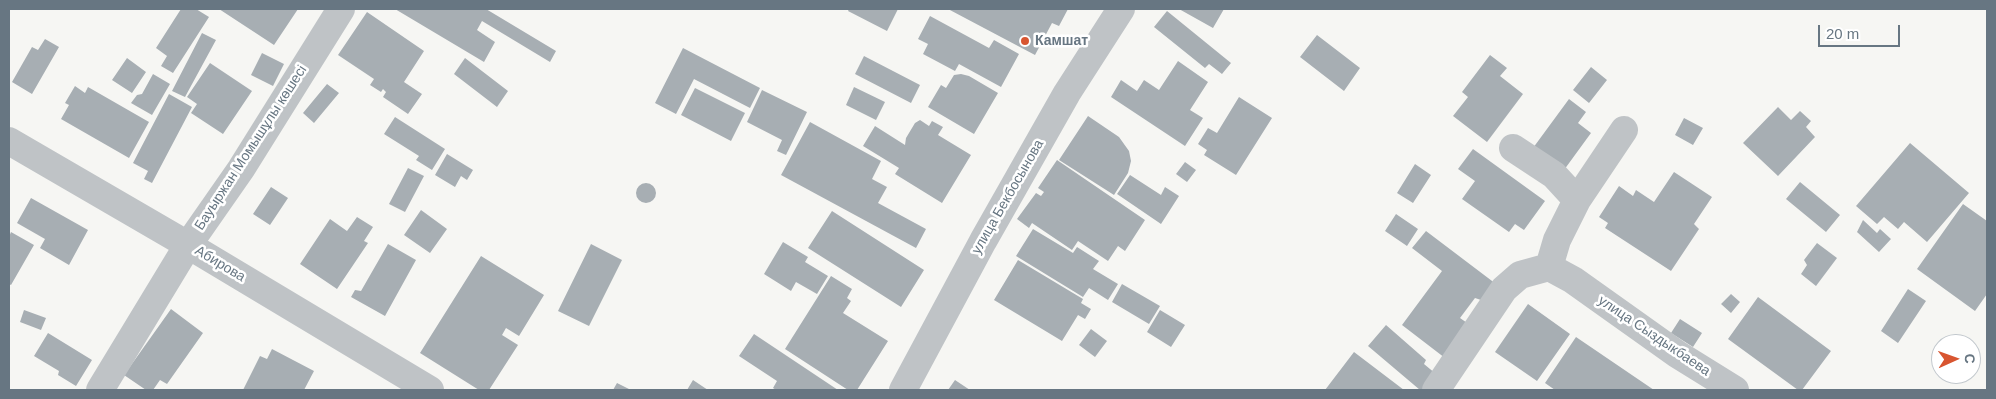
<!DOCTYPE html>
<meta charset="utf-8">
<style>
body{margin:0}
#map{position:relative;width:1996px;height:399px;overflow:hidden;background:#f6f6f3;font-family:Arial,sans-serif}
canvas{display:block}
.frame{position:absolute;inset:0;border:10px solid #677682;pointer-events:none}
.north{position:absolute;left:1931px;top:334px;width:50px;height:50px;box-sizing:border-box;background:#fff;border:1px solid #c2c8cd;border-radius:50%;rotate:88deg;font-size:14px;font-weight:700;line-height:20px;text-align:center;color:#677682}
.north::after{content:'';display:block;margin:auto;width:18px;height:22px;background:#d85530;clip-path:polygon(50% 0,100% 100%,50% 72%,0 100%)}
.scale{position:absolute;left:1818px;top:25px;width:82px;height:22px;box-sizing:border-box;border:2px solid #677682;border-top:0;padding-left:6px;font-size:15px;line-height:18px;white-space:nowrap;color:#677682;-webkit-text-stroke:4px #fff;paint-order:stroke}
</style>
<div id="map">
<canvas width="1996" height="399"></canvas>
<div class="frame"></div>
<div class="north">С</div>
<div class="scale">20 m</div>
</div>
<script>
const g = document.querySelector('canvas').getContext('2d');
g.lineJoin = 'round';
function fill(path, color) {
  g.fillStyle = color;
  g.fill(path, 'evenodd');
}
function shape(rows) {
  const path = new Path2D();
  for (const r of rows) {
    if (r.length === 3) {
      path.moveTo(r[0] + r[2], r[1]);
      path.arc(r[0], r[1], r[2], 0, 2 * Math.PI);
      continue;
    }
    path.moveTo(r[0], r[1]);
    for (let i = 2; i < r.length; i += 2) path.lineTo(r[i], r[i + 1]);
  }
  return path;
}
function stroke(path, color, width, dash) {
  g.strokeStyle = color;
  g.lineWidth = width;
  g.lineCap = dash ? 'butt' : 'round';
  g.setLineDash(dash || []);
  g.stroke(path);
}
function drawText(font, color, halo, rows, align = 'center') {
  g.font = font + ' Arial,sans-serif';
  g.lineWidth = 5;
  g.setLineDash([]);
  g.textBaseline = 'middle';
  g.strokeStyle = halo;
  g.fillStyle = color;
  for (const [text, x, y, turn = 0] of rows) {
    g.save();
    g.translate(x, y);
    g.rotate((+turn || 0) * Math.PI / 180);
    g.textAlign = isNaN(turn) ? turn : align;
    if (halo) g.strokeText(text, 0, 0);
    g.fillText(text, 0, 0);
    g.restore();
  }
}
fill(shape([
 [181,9,196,9,209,17,173,73,161,66,167,56,156,48],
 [219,9,298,9,274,45],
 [395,9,486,9,556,51,550,62,482,21,477,30,495,42,484,62],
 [849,9,898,9,887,31,848,11],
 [948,9,1068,9,1059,26,1052,23,1035,55],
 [1179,9,1224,9,1213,28],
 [1167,11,1231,63,1222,74,1209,64,1205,68,1154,27],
 [367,12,424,51,404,82,422,94,408,114,383,97,386,92,383,89,381,92,370,85,374,79,338,55],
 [930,16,989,48,994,40,1019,54,1001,87,959,64,955,71,923,54,928,44,918,39],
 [202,33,216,40,185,97,172,91],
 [1317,35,1360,68,1344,91,1300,57],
 [45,39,59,47,32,94,12,82,32,47,38,50],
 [683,48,760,88,750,108,694,79,676,114,655,103],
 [262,53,284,64,273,86,251,75],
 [1490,55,1507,68,1500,76,1523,94,1487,142,1453,116,1468,97,1462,92],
 [864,56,920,85,911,103,855,74],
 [127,58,146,72,132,93,112,80],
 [465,58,508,91,497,107,454,74],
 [1178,61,1208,82,1190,110,1203,118,1185,146,1111,97,1121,80,1137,91,1144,80,1159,90],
 [210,63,252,91,223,134,191,113,197,104,187,97],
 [1591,67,1607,80,1589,103,1573,90],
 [153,74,170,84,152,115,131,103,137,95,142,94],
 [961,74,969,76,998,93,974,134,928,107,941,85,946,88,954,75],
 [327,84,339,93,314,123,303,113],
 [75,86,85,93,88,87,149,122,129,158,61,119,69,105,65,103],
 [854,87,885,102,876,120,846,105],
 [695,88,745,113,731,141,681,115],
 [762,90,807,112,786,155,777,151,782,140,747,122],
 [169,94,192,107,152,183,144,179,148,171,133,163],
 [1239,97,1272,118,1236,175,1204,155,1207,150,1198,144,1208,128,1217,133],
 [1569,99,1586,112,1578,123,1591,133,1564,170,1533,148],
 [1778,107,1791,120,1800,111,1811,121,1806,127,1815,137,1778,176,1743,143],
 [1088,116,1119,137,1129,151,1131,161,1128,173,1114,195,1059,160],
 [395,117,445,149,432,170,416,160,419,156,384,134],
 [1684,118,1703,128,1693,145,1675,135],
 [920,120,929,126,932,121,943,127,938,135,971,155,942,203,895,174,899,168,863,146,875,126,905,145,906,138,915,123],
 [810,122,881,161,872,179,887,187,878,203,926,229,916,248,781,175],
 [1910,143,1969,193,1927,242,1904,222,1898,229,1884,217,1877,224,1856,206],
 [1473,149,1545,201,1524,230,1515,224,1509,232,1462,199,1475,181,1458,169],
 [447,154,473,170,467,180,461,176,455,187,435,175],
 [1057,160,1145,220,1125,251,1118,246,1108,261,1078,241,1072,250,1032,223,1029,228,1017,219,1036,193,1041,196,1044,192,1038,188],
 [1185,162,1196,170,1187,182,1176,174],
 [1415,164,1431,175,1413,203,1397,193],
 [408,168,424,176,405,212,389,204],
 [1674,172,1712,197,1694,224,1699,229,1671,271,1605,228,1608,223,1599,217,1619,186,1633,196,1636,190,1654,202],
 [1130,175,1161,195,1165,187,1179,196,1161,224,1117,194],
 [1800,182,1840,215,1826,232,1786,199],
 [646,193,10],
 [271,187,288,198,270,225,253,214],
 [31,198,88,230,69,265,40,248,45,239,17,223],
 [1963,204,1987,221,1987,294,1975,311,1917,269],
 [421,210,447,229,430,253,404,235],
 [832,211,924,270,901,307,808,248],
 [1396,214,1418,229,1407,246,1385,231],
 [357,217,373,227,364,241,368,243,337,289,300,264,330,219,347,231],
 [1863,220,1877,233,1880,229,1891,239,1879,252,1857,232],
 [1033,229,1073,253,1077,247,1099,261,1093,269,1118,284,1108,300,1089,288,1083,297,1016,256],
 [1426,231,1496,284,1484,301,1475,298,1460,318,1470,325,1445,358,1402,325,1442,271,1412,248],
 [11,232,34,245,11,285,9,284,9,237],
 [783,242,808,257,805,262,828,276,817,294,796,282,791,291,764,274],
 [1817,243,1837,258,1816,286,1801,274,1807,265,1804,260],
 [388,244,416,260,385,316,351,297,355,290,361,291],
 [591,244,622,260,589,326,558,311],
 [481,256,544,295,519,336,506,328,502,335,518,345,489,390,479,390,420,353],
 [1018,260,1083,299,1081,303,1091,309,1085,319,1078,315,1062,341,994,300],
 [831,276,852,289,847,298,851,301,843,313,888,341,857,390,848,390,785,349],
 [1122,284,1160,306,1149,324,1112,302],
 [1908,289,1926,301,1898,343,1881,331],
 [1731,294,1740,302,1731,313,1721,304],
 [1758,297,1831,351,1802,390,1798,390,1728,339],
 [1528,304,1570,334,1537,381,1495,352],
 [171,309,203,333,167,384,160,380,153,390,146,390,124,375],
 [24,310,46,318,41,330,20,322],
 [1160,310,1185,325,1171,347,1147,332],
 [1680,319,1702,333,1693,347,1671,333],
 [1386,325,1426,360,1424,364,1436,374,1422,390,1420,390,1368,346],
 [1091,329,1107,341,1095,357,1079,345],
 [48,333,92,360,76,386,58,375,59,371,34,356],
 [754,334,838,390,776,390,773,388,777,381,739,356],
 [1576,337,1654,390,1555,390,1545,383],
 [272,349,314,371,304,390,243,390,260,356,267,359],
 [1354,352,1404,390,1325,390],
 [693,380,708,390,687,390],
 [955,380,970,390,948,390],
 [617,383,631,390,613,390]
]), '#a7aeb3');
stroke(shape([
 [9,141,188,245,430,390],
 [1513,148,1554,175,1577,200],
 [1549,267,1557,240,1577,200,1624,130],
 [100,390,188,245,241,169,341,9],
 [903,390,983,241,1067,93,1121,9],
 [1436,390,1504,289,1520,275,1549,267,1573,280,1677,354,1735,390]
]), '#bfc3c6', 28);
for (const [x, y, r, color] of [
 [1025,41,5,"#d85530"]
]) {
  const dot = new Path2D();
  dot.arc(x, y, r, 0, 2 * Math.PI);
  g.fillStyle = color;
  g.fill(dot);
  stroke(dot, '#fff', 2);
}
drawText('bold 14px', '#677682', '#fff', [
 ["Камшат",1035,41]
], 'left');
drawText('14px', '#677682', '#fff', [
 ["Бауыржан Момышұлы көшесі",251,148,-57],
 ["улица Бекбосынова",1008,197,-60],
 ["Абирова",220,264,31],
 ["улица Сыздыкбаева",1654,336,34]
]);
</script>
